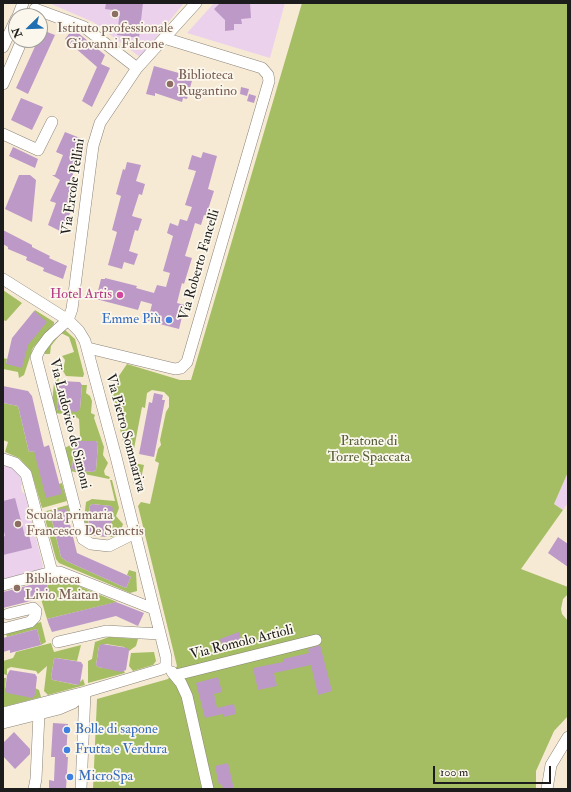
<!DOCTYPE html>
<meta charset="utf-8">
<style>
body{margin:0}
#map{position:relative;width:571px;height:792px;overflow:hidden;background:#f7ead5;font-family:"IM FELL Double Pica",serif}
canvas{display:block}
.frame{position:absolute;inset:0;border:4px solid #1c1c1c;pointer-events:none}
.north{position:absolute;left:8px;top:8px;width:40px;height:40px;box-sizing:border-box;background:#fbf7ec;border:1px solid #a29f99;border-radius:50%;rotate:247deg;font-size:11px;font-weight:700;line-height:16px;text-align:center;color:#1c1c1c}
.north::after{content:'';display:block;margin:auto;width:14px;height:18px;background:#1f6fb2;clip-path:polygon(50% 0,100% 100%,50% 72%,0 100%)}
.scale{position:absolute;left:433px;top:766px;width:118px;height:18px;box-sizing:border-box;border:2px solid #1c1c1c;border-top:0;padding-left:5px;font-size:12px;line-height:14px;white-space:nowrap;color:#1c1c1c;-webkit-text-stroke:3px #fbf7ec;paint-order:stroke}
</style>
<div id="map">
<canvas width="571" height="792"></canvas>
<div class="frame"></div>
<div class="north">N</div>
<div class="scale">100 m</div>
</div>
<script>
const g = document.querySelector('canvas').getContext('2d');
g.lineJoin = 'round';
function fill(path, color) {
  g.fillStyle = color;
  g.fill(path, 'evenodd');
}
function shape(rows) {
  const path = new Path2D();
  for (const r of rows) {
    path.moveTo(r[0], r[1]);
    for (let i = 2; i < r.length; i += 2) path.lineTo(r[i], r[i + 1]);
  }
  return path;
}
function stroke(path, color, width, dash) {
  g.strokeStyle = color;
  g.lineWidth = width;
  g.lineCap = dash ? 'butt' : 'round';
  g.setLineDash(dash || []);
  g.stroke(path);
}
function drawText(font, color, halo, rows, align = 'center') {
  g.font = font + ' "IM FELL Double Pica",serif';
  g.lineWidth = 3.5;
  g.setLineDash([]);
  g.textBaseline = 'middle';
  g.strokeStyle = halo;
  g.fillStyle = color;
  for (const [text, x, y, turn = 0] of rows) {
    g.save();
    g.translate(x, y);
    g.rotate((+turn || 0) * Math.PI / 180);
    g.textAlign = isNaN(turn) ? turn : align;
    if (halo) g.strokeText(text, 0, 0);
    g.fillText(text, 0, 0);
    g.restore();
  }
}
fill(shape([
 [49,3,184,3,140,57,93,22],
 [214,3,285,3,270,58,187,33],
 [3,465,14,468,19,472,22,484,21,487,22,492,25,494,43,566,41,570,3,579],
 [568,472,568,503,563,510,554,504]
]), '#ebd1eb');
fill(shape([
 [302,3,568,3,568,472,554,504,563,510,521,569,568,587,568,594,563,599,561,609,562,614,568,621,568,716,554,731,536,771,536,789,93,789,97,699,168,679,177,666,138,506,141,502,150,504,159,463,155,461,158,449,161,445,160,440,166,412,169,407,169,397,164,392,152,390,147,393,145,408,142,407,133,454,128,453,125,449,110,389,127,364,180,380,191,380],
 [3,290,22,303,6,321,3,320],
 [35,310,54,322,54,324,33,348,24,375,19,378,18,372,3,369,3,358,7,359,6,364],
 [64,329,75,339,84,374,83,377,66,376,63,371,65,360,62,356,74,352,69,337,61,333,51,346,50,354,45,354,44,352],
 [59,378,57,408,58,410,80,409,82,385,87,385,86,393,90,396,92,401,91,413,95,415,94,418,104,447,103,455,108,463,104,471,105,475,110,477,109,479,70,471,65,448,75,442,72,468,74,470,93,472,96,470,98,443,96,441,74,441,80,435,79,419,73,415,54,413,52,405,54,382],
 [3,403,18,406,29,452,34,451,59,484,62,483,67,501,42,508,31,471,19,458,5,452,8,442,3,440],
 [129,462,144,465,139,488,134,485],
 [110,480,112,480,119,508,116,516,123,524,121,530,114,537,87,535,83,528,86,502,92,499,115,501],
 [92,504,111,506,112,508,107,537,89,535,87,532,90,506],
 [68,505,71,517,68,517,65,509,50,513,61,557,66,561,126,588,131,577,127,575,129,570,136,572,137,591,130,593,59,563,56,559,43,512],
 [55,576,117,602,47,619,41,599,50,596,46,580],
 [41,622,46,642,41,645,37,629,7,637,6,634,3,635,3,632],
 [109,637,138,639,136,646,129,651,124,647,106,644,99,646,96,665,98,667,124,671,125,673,88,683,88,661,92,659,95,642],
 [51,643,54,652,81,645,77,661,56,658,54,659,51,678,53,680,77,685,83,679,85,685,48,695,44,691,47,666,38,674,36,671,11,667,7,669,7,675,3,674,3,661,13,658,16,652],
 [154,652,156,661,153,665,133,671,129,666,131,653],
 [3,678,6,678,5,688,7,690,35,688,39,690,41,697,3,707]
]), '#a5be63');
fill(shape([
 [106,3,143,3,139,38,117,35,120,11,105,9],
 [220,3,250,3,251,18,241,19,242,24,234,24,234,30,225,31,225,20,214,9],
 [42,30,55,35,28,94,16,88,38,40,40,40],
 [72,30,77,32,105,55,101,64,110,68,92,107,82,101,97,67,65,39],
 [154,66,193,77,187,99,183,98,182,102,155,93,155,96,146,94],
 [241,87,249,89,247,96,240,94],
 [249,94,256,96,254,103,247,101],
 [21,98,43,107,32,130,11,120],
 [65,132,80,138,72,159,78,162,69,184,75,187,66,208,71,211,62,232,48,225,56,203,50,201,60,180,52,175,55,175,63,155,56,152],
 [13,147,38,159,35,168,9,156],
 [203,152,217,156,208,189,214,191,206,216,204,215,201,225,195,223,185,256,192,258,184,284,182,283,177,303,185,305,179,329,148,321,152,304,141,301,138,310,96,299,101,279,105,279,105,278,137,286,136,288,154,293,157,285,166,287,170,273,163,271,173,236,167,233,170,223,178,226,180,219,187,221,192,207,185,205,196,171,188,169,192,155,201,158],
 [127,162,141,165,136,181,145,184,142,195,139,194,132,216,142,219,138,231,135,230,129,251,138,254,134,265,124,262,122,269,108,265,117,232,112,230,121,196,116,194,123,169,125,170],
 [19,175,30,175,36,180,32,222,5,209],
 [3,230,32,245,32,247,50,256,49,258,67,266,63,279,43,271,44,268,26,260,27,257,8,249,8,247,3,244],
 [34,311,47,322,28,345,22,368,6,364,12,338],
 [61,381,80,382,82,385,80,409,77,412,58,410,57,408,59,382],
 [3,386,28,391,32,396,44,447,49,445,62,494,46,498,34,451,29,452,18,406,3,403],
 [154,393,163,395,162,400,165,400,154,457,139,454,149,402,152,403],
 [75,441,96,441,98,443,96,470,93,472,74,470,72,468],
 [15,498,25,536,29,535,32,548,3,555,3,537,5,536,3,527,3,501],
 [92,504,111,506,113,508,110,535,107,537,89,535,88,529,90,506],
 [66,508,77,553,131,577,126,588,66,561,61,557,50,512],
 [558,537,568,544,568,567,548,553],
 [46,581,50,596,3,608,3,592],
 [116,602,144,613,138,626,116,616,52,632,49,625,47,619],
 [37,629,41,645,10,653,10,650,3,652,3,638],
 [239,632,242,643,236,644,237,648,223,652,220,639],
 [102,644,128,648,129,651,126,670,121,672,98,667,96,665,99,646],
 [320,645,332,691,318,695,311,665,274,673,277,686,258,690,253,668,283,662,283,659,309,653,308,649],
 [56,658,81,662,83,665,80,683,78,685,53,680,51,678,54,659],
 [10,670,35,674,37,677,35,695,32,698,7,693,5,691,7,675],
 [218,677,222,692,214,694,217,708,234,704,236,714,223,717,223,714,205,718,196,683],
 [53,723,68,724,66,757,68,757,66,789,49,789,49,780,54,781,55,757,51,757],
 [14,732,30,749,30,754,15,769,3,756,3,743],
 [228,763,234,789,223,789,222,784,219,785,215,766]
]), '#bd99c8');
const minor = shape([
 [35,9,84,27,137,68],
 [18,16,23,3],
 [3,47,16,19],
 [3,84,22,40],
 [3,134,38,150,52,122],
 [3,279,68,320,79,331,85,341,116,457,166,657,166,666],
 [88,348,175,369,181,368,187,362,269,81,268,75,262,68,164,38],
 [3,459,15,463,26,474,52,572,60,572,154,609],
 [135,533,109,546,91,544,83,539,36,357,40,349,49,337,68,320,72,309,93,146,100,123,137,68,196,3],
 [3,585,52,572],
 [3,629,30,622,35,617,36,611,33,608,8,614],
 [58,642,106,631,160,634],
 [172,672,181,683,187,696,208,789],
 [176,675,316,640],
 [3,713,85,692,162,669,166,666],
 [3,723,59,709,73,703,83,695],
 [34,789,36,779,39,714],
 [81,789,85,692],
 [547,789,551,765,568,737]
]);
stroke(minor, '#8a8378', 12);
stroke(minor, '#fff', 11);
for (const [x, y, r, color] of [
 [115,14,4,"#8d6e63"],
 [170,84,4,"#8d6e63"],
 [120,295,4,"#d1479c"],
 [169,320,4,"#3f7fe0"],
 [18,524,4,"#8d6e63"],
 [17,588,4,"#8d6e63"],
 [67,730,4,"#3f7fe0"],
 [67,750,4,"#3f7fe0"],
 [70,777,4,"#3f7fe0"]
]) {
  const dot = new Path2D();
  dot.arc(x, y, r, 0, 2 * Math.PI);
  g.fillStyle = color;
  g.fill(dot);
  stroke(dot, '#fbf7ec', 1.5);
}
drawText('14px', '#785e54', '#fbf7ec', [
 ["Istituto professionale",115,29,"center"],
 ["Giovanni Falcone",115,45,"center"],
 ["Biblioteca",178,76],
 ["Rugantino",178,92],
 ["Scuola primaria",26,516],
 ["Francesco De Sanctis",26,532],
 ["Biblioteca",25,580],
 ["Livio Maitan",25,596]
], 'left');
drawText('14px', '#1c1c1c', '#fbf7ec', [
 ["Via Ercole Pellini",74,187,-82],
 ["Via Roberto Fancelli",200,265,-74],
 ["Via Ludovico de Simoni",69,424,76],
 ["Via Pietro Sommariva",125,433,75],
 ["Via Romolo Artioli",242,643,-14]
]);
drawText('14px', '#b23c85', '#fbf7ec', [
 ["Hotel Artis",112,295]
], 'right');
drawText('14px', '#366cbe', '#fbf7ec', [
 ["Emme Più",161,320,"right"],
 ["Bolle di sapone",75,730],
 ["Frutta e Verdura",75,750],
 ["MicroSpa",78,777]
], 'left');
drawText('14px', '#535d38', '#fbf7ec', [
 ["Pratone di",369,442],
 ["Torre Spaccata",369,458]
]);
</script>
